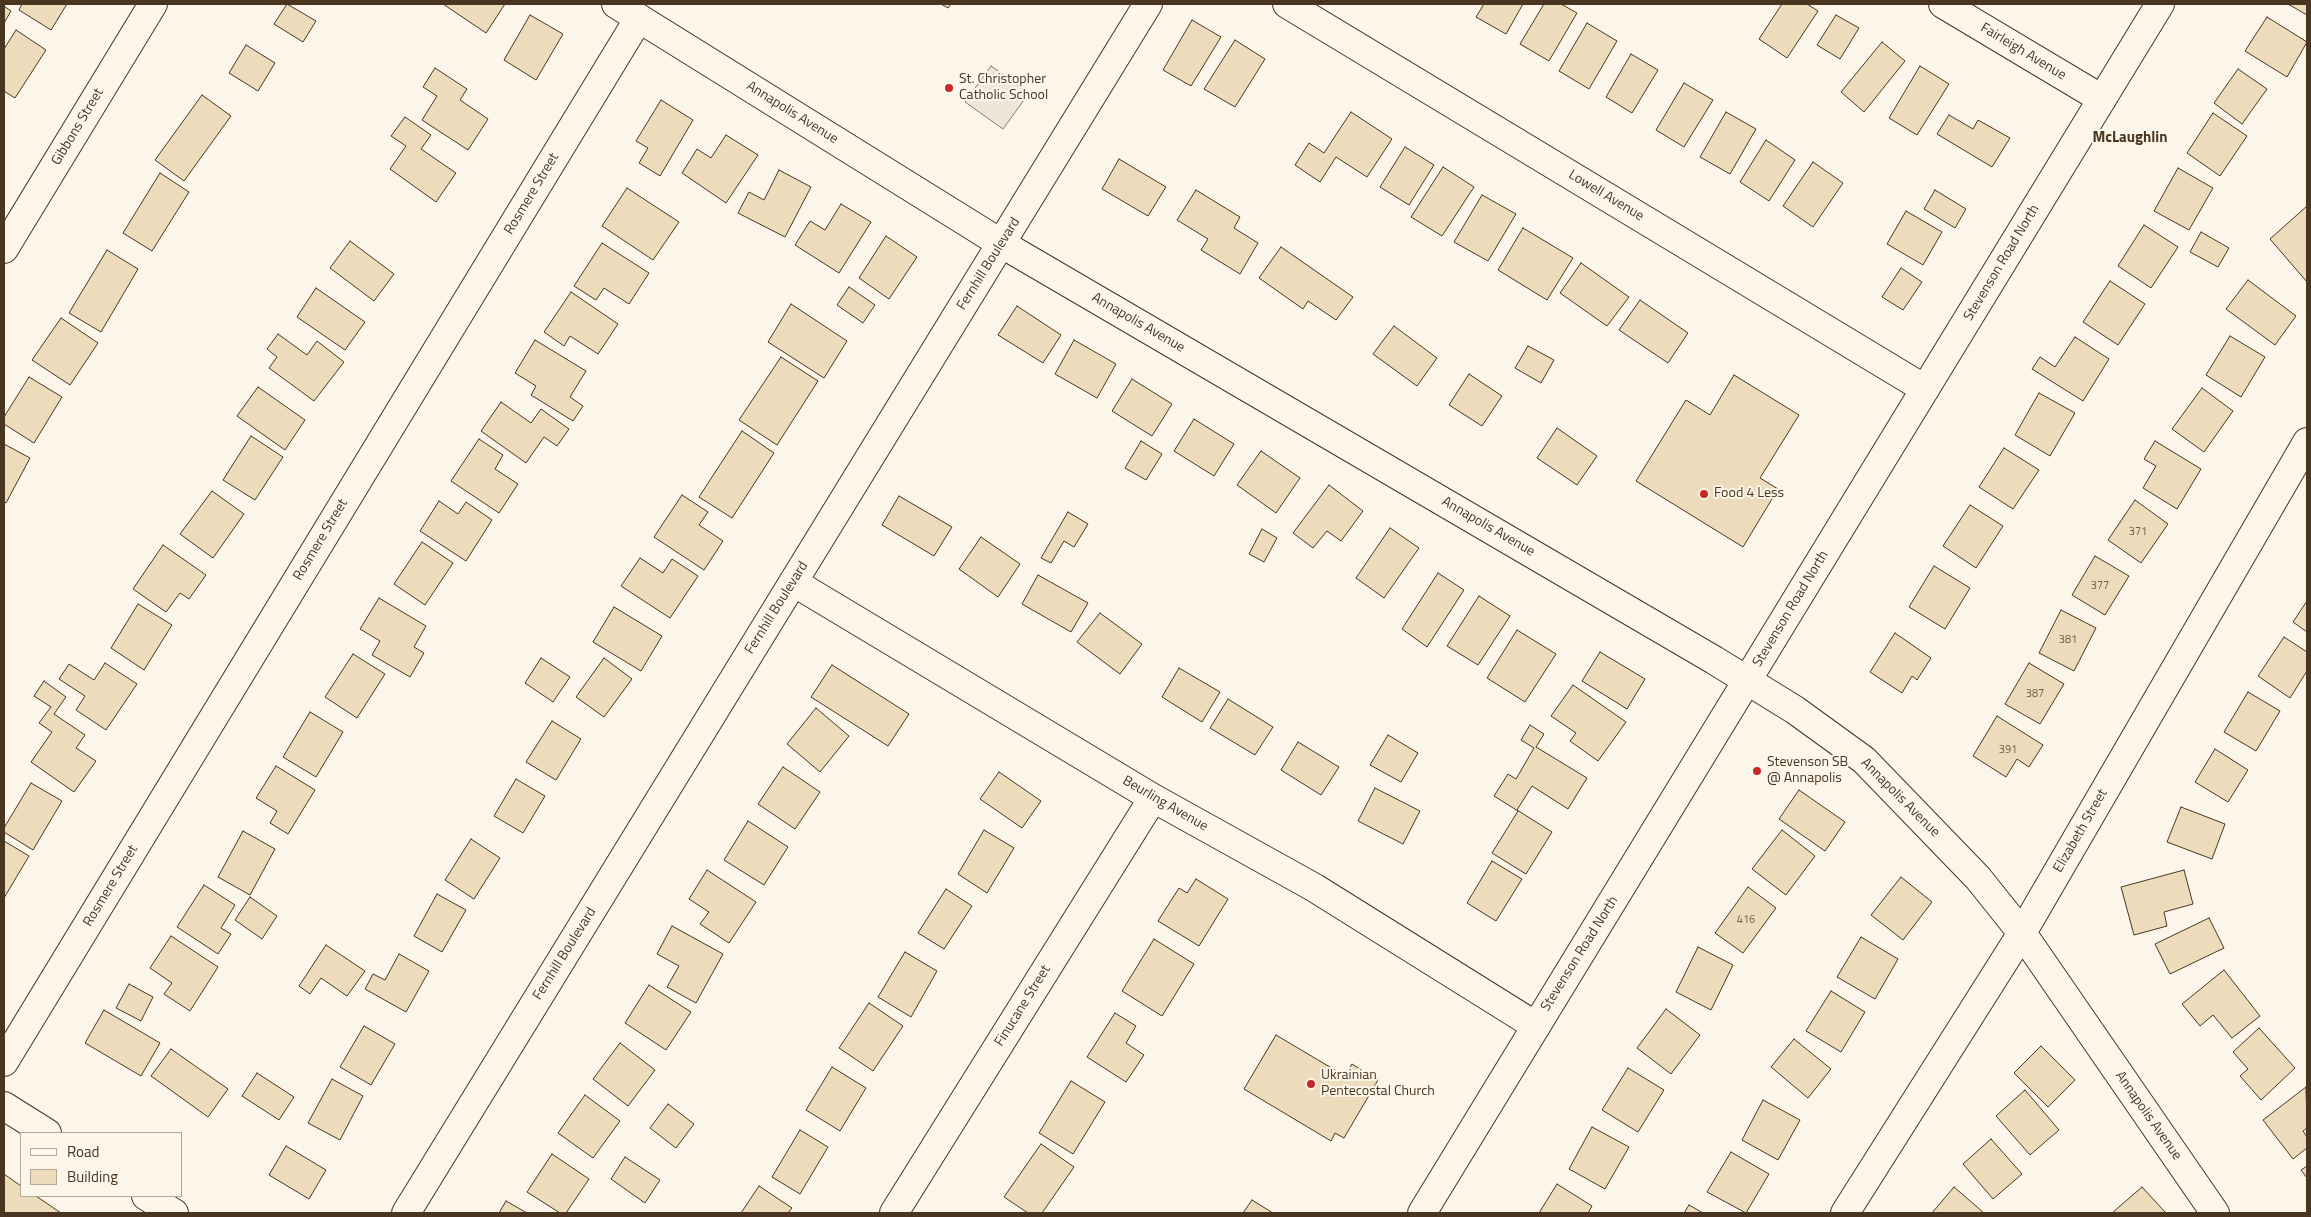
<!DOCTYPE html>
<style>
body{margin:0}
#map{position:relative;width:2311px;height:1217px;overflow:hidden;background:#fbf6e9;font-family:"Titillium Web",sans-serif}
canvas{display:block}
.frame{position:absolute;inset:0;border:5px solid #4a3520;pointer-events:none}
.legend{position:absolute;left:20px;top:1132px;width:162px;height:65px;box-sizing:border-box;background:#fbf6e9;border:1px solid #b4a999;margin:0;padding:6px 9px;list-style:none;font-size:15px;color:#4a3520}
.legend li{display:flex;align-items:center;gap:10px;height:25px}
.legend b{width:25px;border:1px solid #b4a999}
</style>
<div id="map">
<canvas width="2311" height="1217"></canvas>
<div class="frame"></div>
<ul class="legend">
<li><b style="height:6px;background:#fbf6e9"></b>Road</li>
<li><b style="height:14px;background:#ecdcbc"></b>Building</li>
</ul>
</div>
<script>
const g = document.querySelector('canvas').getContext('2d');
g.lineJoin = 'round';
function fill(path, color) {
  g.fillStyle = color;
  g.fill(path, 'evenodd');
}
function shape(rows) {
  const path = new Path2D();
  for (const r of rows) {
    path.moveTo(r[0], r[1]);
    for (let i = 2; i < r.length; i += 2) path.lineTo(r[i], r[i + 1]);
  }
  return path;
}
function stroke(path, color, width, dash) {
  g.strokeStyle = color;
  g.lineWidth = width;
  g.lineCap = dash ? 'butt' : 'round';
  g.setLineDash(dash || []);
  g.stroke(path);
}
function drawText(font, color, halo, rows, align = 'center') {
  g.font = font + ' "Titillium Web",sans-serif';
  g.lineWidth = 4;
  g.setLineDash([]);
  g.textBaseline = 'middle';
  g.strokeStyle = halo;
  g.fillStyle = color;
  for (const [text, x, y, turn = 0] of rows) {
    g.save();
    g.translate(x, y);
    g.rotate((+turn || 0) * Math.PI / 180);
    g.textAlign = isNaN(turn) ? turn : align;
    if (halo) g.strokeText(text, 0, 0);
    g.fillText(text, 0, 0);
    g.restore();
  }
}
const green = shape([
 [991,66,1029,93,1003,129,965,102,991,66]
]);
fill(green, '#ede6d9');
stroke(green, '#887966', 1);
const building = shape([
 [22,4,67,4,51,30,19,10,22,4],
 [287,4,316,21,303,42,274,24,287,4],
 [443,4,505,4,486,33,443,4],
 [941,4,951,4,948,8,941,4],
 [1484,4,1523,4,1506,34,1476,17,1484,4],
 [1544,4,1561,4,1577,13,1549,61,1520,44,1544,4],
 [1782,4,1807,4,1818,11,1787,58,1759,39,1782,4],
 [2288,4,2307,4,2307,15,2288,4],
 [4,6,11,11,4,23,4,6],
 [530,15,563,34,536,80,504,60,530,15],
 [1836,15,1859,28,1840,59,1817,45,1836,15],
 [2267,17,2307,42,2287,77,2245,51,2267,17],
 [1192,20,1221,37,1191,86,1163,70,1192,20],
 [1587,23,1617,41,1589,89,1559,71,1587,23],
 [16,30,46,50,15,98,4,91,4,49,16,30],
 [1235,40,1265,59,1235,107,1204,89,1235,40],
 [1882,42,1905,61,1864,112,1841,92,1882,42],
 [246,45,275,63,258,91,229,73,246,45],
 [1631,54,1658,70,1632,113,1606,97,1631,54],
 [1920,66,1949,84,1917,135,1889,118,1920,66],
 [435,68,467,89,460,100,488,119,468,150,422,120,437,96,423,87,435,68],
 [2238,69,2267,89,2242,124,2214,103,2238,69],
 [1684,83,1713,100,1684,147,1656,130,1684,83],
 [202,95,231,116,184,181,155,160,202,95],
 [661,100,693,120,660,176,639,163,648,148,636,141,661,100],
 [1351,112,1392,139,1367,177,1336,157,1320,182,1295,165,1309,143,1324,153,1351,112],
 [1726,112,1756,129,1730,174,1700,157,1726,112],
 [2213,113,2247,136,2220,176,2187,153,2213,113],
 [1949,115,1973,129,1978,120,2010,138,1992,167,1937,134,1949,115],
 [405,117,431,135,421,149,456,173,436,202,390,169,406,146,391,136,405,117],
 [726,135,758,155,726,203,682,173,697,149,711,158,726,135],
 [1766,140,1795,160,1769,201,1740,182,1766,140],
 [1405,147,1434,165,1409,205,1380,187,1405,147],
 [1119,159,1166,187,1148,216,1102,189,1119,159],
 [1813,162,1843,183,1813,227,1783,206,1813,162],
 [1443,167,1474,187,1442,236,1411,217,1443,167],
 [2178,168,2213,188,2189,230,2154,211,2178,168],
 [779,170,811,187,785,237,738,213,749,192,764,200,779,170],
 [160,173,189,192,152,251,123,233,160,173],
 [627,188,679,222,653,260,602,226,627,188],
 [1196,190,1240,217,1234,228,1258,243,1240,274,1201,250,1208,239,1177,220,1196,190],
 [1935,190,1966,209,1955,228,1924,209,1935,190],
 [1482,195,1516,214,1488,261,1454,242,1482,195],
 [841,204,871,222,839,273,795,245,810,221,825,230,841,204],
 [2307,206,2307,282,2270,239,2307,206],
 [1906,211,1942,232,1923,265,1887,244,1906,211],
 [2144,225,2178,247,2151,288,2118,266,2144,225],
 [1523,228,1573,258,1547,300,1498,270,1523,228],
 [2201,232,2229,248,2218,267,2190,252,2201,232],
 [886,236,917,257,889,299,859,278,886,236],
 [350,241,394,274,374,301,330,268,350,241],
 [602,243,649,273,629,304,604,288,596,300,574,286,602,243],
 [1281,247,1353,297,1336,320,1308,301,1303,309,1259,278,1281,247],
 [107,250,138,269,101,332,69,313,107,250],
 [1581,263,1629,297,1607,326,1560,293,1581,263],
 [1901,268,1922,282,1903,310,1882,297,1901,268],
 [2248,280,2296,316,2275,345,2226,309,2248,280],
 [2110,281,2145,304,2118,345,2083,322,2110,281],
 [849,287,875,305,863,323,837,305,849,287],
 [316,288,365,322,345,350,297,317,316,288],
 [571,292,618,324,598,354,570,336,564,346,544,332,571,292],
 [1640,300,1688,333,1668,363,1619,330,1640,300],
 [791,304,847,341,824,378,768,342,791,304],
 [1017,306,1061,335,1043,363,998,335,1017,306],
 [61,318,98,343,70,385,32,360,61,318],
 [1394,326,1437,358,1417,386,1373,354,1394,326],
 [278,334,307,355,317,341,344,362,314,401,269,368,277,357,267,349,278,334],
 [2230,336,2265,357,2241,397,2206,375,2230,336],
 [2075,337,2109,359,2083,401,2032,369,2040,357,2055,367,2075,337],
 [535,340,586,371,570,397,583,406,573,421,531,395,536,386,515,373,535,340],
 [1074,340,1116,364,1097,398,1055,374,1074,340],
 [1528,346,1554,360,1541,383,1515,368,1528,346],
 [781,357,818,381,777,445,739,420,781,357],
 [1469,374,1502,396,1482,426,1449,405,1469,374],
 [1734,375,1799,415,1760,478,1778,489,1743,547,1636,481,1686,400,1710,415,1734,375],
 [29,377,62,397,34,443,4,424,4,417,29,377],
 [1132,379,1172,404,1152,436,1112,411,1132,379],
 [258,387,305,420,285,450,237,416,258,387],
 [2202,388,2233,411,2204,452,2172,429,2202,388],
 [2039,393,2075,413,2050,456,2015,435,2039,393],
 [501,402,531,423,541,409,569,429,557,446,544,437,526,463,481,431,501,402],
 [1194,419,1234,444,1214,476,1174,451,1194,419],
 [1557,428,1597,456,1577,485,1537,458,1557,428],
 [742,431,774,453,732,518,699,497,742,431],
 [251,436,283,457,255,500,223,480,251,436],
 [479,439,503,455,495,469,518,484,499,513,451,481,479,439],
 [1141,441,1162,454,1146,480,1125,468,1141,441],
 [2155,441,2201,469,2177,509,2143,488,2156,466,2144,459,2155,441],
 [4,444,30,458,6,503,4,502,4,444],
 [2004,448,2039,470,2013,509,1979,487,2004,448],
 [1261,451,1300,478,1276,513,1237,485,1261,451],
 [1329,485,1363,511,1341,541,1327,531,1313,548,1293,533,1329,485],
 [212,491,244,514,213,558,180,534,212,491],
 [682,495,708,512,699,525,723,541,704,570,654,537,682,495],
 [899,496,952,527,934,556,882,525,899,496],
 [2135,500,2168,524,2141,563,2108,540,2135,500],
 [439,501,458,514,466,502,492,520,466,561,420,531,439,501],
 [1970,505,2003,526,1976,568,1943,546,1970,505],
 [1068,512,1088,524,1074,547,1064,541,1051,563,1041,558,1068,512],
 [1390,528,1419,548,1384,598,1356,578,1390,528],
 [1262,529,1277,538,1264,562,1249,554,1262,529],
 [981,537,1020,564,998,597,959,569,981,537],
 [422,542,453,563,425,605,394,584,422,542],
 [163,545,206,575,189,599,180,593,166,612,133,589,163,545],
 [2095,556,2129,576,2105,615,2072,595,2095,556],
 [640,558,663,573,672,559,698,576,670,618,621,586,640,558],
 [1934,566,1970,588,1945,629,1909,607,1934,566],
 [1438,573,1464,590,1427,647,1402,629,1438,573],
 [1038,575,1088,603,1071,632,1022,604,1038,575],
 [1479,596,1510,616,1478,665,1447,646,1479,596],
 [379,598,426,626,414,647,424,653,410,677,372,655,380,641,360,629,379,598],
 [2307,601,2307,632,2293,622,2307,601],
 [138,604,172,625,144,670,111,648,138,604],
 [614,607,662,636,641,671,593,642,614,607],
 [2061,610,2096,628,2074,671,2039,653,2061,610],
 [1100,613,1142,644,1120,674,1077,642,1100,613],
 [1517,630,1556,654,1525,702,1487,678,1517,630],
 [1895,633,1931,658,1917,680,1912,676,1902,693,1870,672,1895,633],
 [2284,637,2307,652,2307,671,2290,698,2258,676,2284,637],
 [1600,652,1645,679,1627,709,1582,681,1600,652],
 [353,654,385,674,357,718,325,697,353,654],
 [541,658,570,677,553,702,525,683,541,658],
 [604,658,632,679,604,717,576,697,604,658],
 [105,663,137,684,106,730,76,710,85,696,59,679,69,664,94,680,105,663],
 [2029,663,2064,684,2040,724,2005,704,2029,663],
 [832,665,909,714,888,746,811,697,832,665],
 [1179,668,1220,692,1202,722,1162,697,1179,668],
 [44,681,66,697,54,714,85,735,76,748,96,761,74,792,31,762,52,732,39,723,51,707,34,696,44,681],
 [1573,685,1626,722,1598,761,1570,741,1576,733,1551,716,1573,685],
 [2248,692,2280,711,2256,751,2224,732,2248,692],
 [1228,699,1273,727,1255,755,1210,728,1228,699],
 [816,708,849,736,820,772,787,744,816,708],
 [310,712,343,732,316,777,283,757,310,712],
 [1997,716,2043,745,2029,767,2017,759,2006,777,1973,756,1997,716],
 [552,721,581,739,556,780,526,762,552,721],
 [1530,725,1544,734,1536,747,1587,778,1568,809,1532,786,1517,810,1552,832,1526,874,1492,853,1518,811,1494,796,1508,774,1516,779,1534,748,1521,740,1530,725],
 [1388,735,1418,753,1401,782,1370,765,1388,735],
 [1298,742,1339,767,1321,795,1281,770,1298,742],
 [2215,749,2248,770,2228,802,2195,782,2215,749],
 [276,766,315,790,288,834,270,823,277,811,256,798,276,766],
 [783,767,820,792,795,829,758,804,783,767],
 [999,772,1041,801,1022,828,980,799,999,772],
 [516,779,545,796,523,833,494,816,516,779],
 [31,783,62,801,33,850,4,832,4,828,31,783],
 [1375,788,1420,811,1403,844,1358,821,1375,788],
 [1799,790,1845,822,1825,851,1779,819,1799,790],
 [2181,807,2225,824,2212,859,2167,842,2181,807],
 [748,821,788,847,764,885,724,860,748,821],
 [984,830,1014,848,987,893,958,874,984,830],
 [1782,830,1815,856,1786,895,1752,869,1782,830],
 [243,831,275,849,250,895,218,877,243,831],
 [471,839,500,858,474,899,445,880,471,839],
 [4,841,29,856,4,898,4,841],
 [1492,861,1522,879,1496,921,1467,903,1492,861],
 [707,870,756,902,729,943,700,924,709,912,689,899,707,870],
 [2184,870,2193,904,2164,912,2167,926,2134,935,2121,887,2184,870],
 [1901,877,1932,902,1903,940,1871,915,1901,877],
 [1196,879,1228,899,1199,946,1158,921,1179,888,1187,893,1196,879],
 [204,885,235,905,221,928,231,934,218,954,177,927,204,885],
 [1748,887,1776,908,1743,953,1715,933,1748,887],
 [946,889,972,906,944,949,918,933,946,889],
 [437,894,466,910,442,952,414,936,437,894],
 [250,897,277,916,262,939,235,920,250,897],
 [2209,918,2224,948,2170,974,2155,944,2209,918],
 [672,926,723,954,696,1003,667,987,679,966,657,954,672,926],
 [171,936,218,967,190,1011,164,994,172,983,150,968,171,936],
 [1861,937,1898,959,1875,999,1837,977,1861,937],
 [1154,939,1194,964,1162,1016,1122,991,1154,939],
 [326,945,365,971,347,996,321,978,310,994,299,986,326,945],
 [1698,947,1733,965,1711,1010,1676,992,1698,947],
 [905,952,937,971,911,1017,878,997,905,952],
 [399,954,429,971,406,1012,365,989,373,974,385,980,399,954],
 [2224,970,2260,1016,2232,1038,2213,1015,2200,1026,2182,1004,2224,970],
 [129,984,153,997,141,1021,116,1008,129,984],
 [649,985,691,1012,666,1050,625,1023,649,985],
 [1831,991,1865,1012,1841,1052,1806,1031,1831,991],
 [869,1003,903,1026,873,1071,839,1048,869,1003],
 [1666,1009,1700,1035,1671,1074,1637,1048,1666,1009],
 [104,1010,160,1043,141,1076,85,1043,104,1010],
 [1115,1013,1136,1026,1126,1043,1144,1055,1126,1082,1087,1057,1115,1013],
 [364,1026,395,1044,371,1085,340,1067,364,1026],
 [2259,1028,2295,1068,2261,1100,2240,1076,2248,1069,2233,1052,2259,1028],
 [1276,1035,1345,1076,1352,1064,1378,1080,1344,1138,1335,1133,1331,1141,1244,1089,1276,1035],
 [1794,1039,1831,1069,1808,1098,1771,1067,1794,1039],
 [620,1043,655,1070,628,1106,593,1079,620,1043],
 [2041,1046,2075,1080,2048,1107,2014,1073,2041,1046],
 [171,1049,228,1089,208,1117,151,1076,171,1049],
 [832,1067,866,1088,840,1131,806,1110,832,1067],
 [1628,1068,1664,1090,1638,1132,1602,1110,1628,1068],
 [257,1073,294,1097,279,1120,242,1096,257,1073],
 [332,1079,363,1096,340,1140,308,1123,332,1079],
 [1071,1081,1105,1102,1073,1154,1039,1133,1071,1081],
 [2306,1087,2307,1128,2303,1131,2307,1137,2307,1148,2293,1159,2263,1120,2306,1087],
 [2025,1090,2059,1130,2030,1155,1996,1116,2025,1090],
 [585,1095,620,1121,593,1158,558,1133,585,1095],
 [1763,1100,1800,1120,1778,1160,1742,1140,1763,1100],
 [668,1104,694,1124,676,1148,650,1128,668,1104],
 [1592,1127,1629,1147,1605,1189,1569,1169,1592,1127],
 [800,1130,828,1147,800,1194,772,1177,800,1130],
 [1991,1139,2022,1174,1993,1199,1963,1164,1991,1139],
 [1041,1144,1074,1167,1042,1213,1028,1213,1004,1197,1041,1144],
 [286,1146,326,1170,309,1199,269,1175,286,1146],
 [1731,1152,1769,1174,1746,1213,1707,1192,1731,1152],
 [552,1154,589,1179,566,1213,560,1213,527,1192,552,1154],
 [625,1157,660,1180,645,1203,611,1179,625,1157],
 [2307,1166,2307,1178,2301,1170,2307,1166],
 [4,1174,21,1186,21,1196,36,1196,61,1213,4,1213,4,1174],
 [1557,1184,1592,1206,1588,1213,1539,1213,1557,1184],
 [759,1186,792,1208,788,1213,741,1213,759,1186],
 [1954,1187,1984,1213,1932,1213,1954,1187],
 [2142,1187,2166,1213,2112,1213,2142,1187],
 [1252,1200,1273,1213,1243,1213,1252,1200],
 [506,1201,527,1213,499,1213,506,1201],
 [1689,1205,1703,1213,1684,1213,1689,1205]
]);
fill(building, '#ecdcbc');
stroke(building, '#4a3520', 1);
const minor = shape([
 [616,4,1002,244,1714,660,1795,710,1864,760,1978,878,2022,933,2215,1213],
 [1287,4,1925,389],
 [1943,4,2102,99],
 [4,249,153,4],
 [793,582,1153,798,1315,888,1536,1026],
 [4,1062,639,18],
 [4,1106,47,1133],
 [146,1196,174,1213],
 [406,1213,1148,4],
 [894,1213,1153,798],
 [1845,1213,2022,933,2307,442]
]);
const major = shape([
 [1422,1213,2160,4]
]);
stroke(minor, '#4a3520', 30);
stroke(major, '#4a3520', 30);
stroke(minor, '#fbf6e9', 28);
stroke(major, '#fbf6e9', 28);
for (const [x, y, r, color] of [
 [949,88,5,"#c62828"],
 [1704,494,5,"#c62828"],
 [1757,771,5,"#c62828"],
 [1311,1084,5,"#c62828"]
]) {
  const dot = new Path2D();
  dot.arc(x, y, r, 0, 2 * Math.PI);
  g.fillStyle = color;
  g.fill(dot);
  stroke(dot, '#fbf6e9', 2);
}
drawText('11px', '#725f47', null, [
 ["371",2138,532],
 ["377",2100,586],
 ["381",2068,640],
 ["387",2035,694],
 ["391",2008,750],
 ["416",1746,920]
]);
drawText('14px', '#4a3520', '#fbf6e9', [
 ["Fairleigh Avenue",2023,52,31],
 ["Annapolis Avenue",792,113,32],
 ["Gibbons Street",78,127,-59],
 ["Rosmere Street",532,194,-59],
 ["Lowell Avenue",1606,196,31],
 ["Stevenson Road North",2002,263,-59],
 ["Fernhill Boulevard",989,264,-58],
 ["Annapolis Avenue",1138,323,30],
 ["Annapolis Avenue",1488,527,30],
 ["Rosmere Street",321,540,-59],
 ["Fernhill Boulevard",777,608,-58],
 ["Stevenson Road North",1791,609,-59],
 ["Annapolis Avenue",1900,798,45],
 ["Beurling Avenue",1165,804,30],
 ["Elizabeth Street",2081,831,-60],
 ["Rosmere Street",111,886,-59],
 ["Fernhill Boulevard",565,954,-58],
 ["Stevenson Road North",1580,954,-58],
 ["Finucane Street",1023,1006,-58],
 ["Annapolis Avenue",2148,1116,55]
]);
drawText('14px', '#4a3520', '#fbf6e9', [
 ["St. Christopher",959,80],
 ["Catholic School",959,96],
 ["Food 4 Less",1714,494],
 ["Stevenson SB",1767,763],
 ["@ Annapolis",1767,779],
 ["Ukrainian",1321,1076],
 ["Pentecostal Church",1321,1092]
], 'left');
drawText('bold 15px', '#4a3520', '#fbf6e9', [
 ["McLaughlin",2130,138]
]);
</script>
